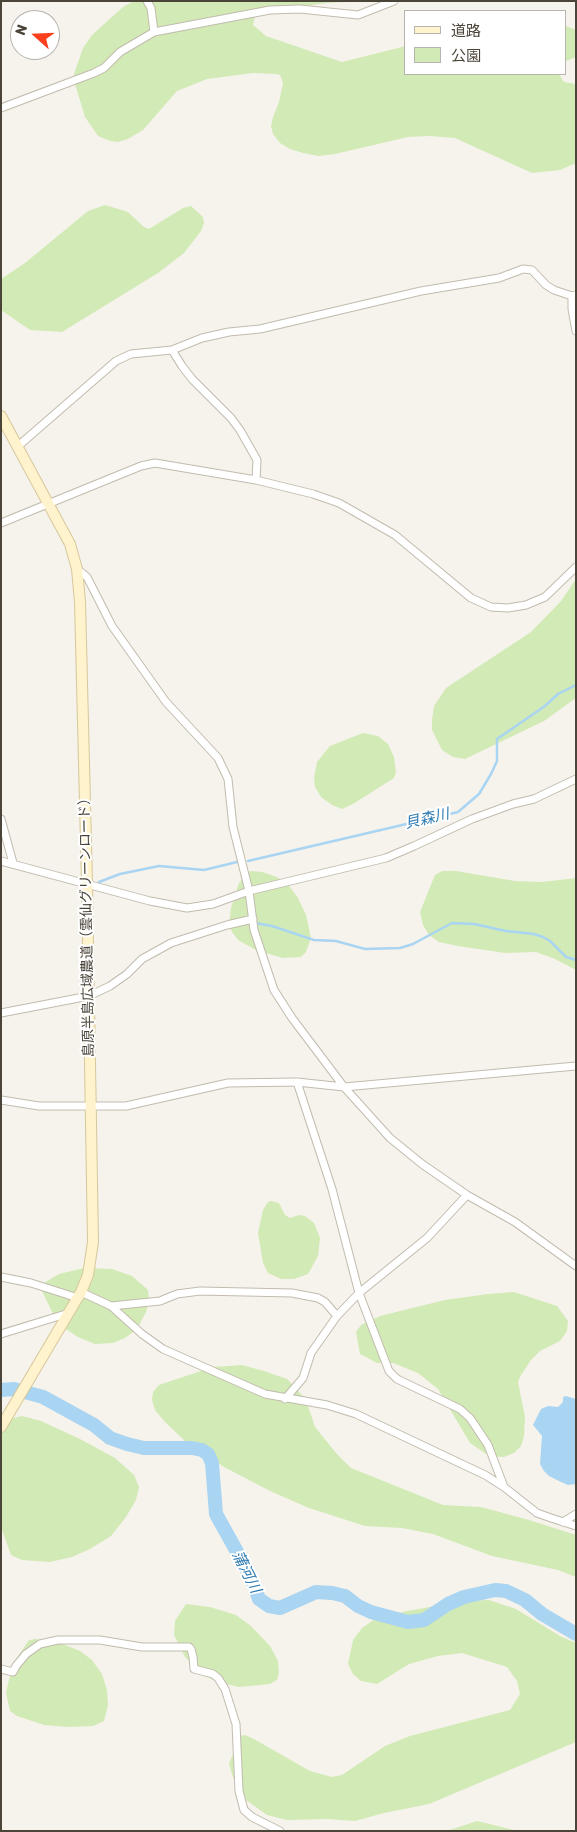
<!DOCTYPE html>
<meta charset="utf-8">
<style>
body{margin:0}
#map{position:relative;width:577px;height:1832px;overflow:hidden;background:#f6f3ec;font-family:Rubik,"Noto Sans JP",sans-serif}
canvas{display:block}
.frame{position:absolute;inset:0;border:2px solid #4b4439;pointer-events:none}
.legend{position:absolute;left:404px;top:10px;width:162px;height:65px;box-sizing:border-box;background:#fff;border:1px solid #b7b4b0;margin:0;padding:6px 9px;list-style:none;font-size:15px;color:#4b4439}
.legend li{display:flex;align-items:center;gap:10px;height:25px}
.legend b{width:25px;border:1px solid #b7b4b0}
.north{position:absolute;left:10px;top:10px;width:50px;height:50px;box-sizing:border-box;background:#fff;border:1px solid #b7b4b0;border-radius:50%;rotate:290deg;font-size:14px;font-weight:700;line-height:20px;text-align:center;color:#4b4439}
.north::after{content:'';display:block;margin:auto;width:18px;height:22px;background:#fc3f1d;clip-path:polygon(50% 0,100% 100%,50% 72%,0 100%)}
</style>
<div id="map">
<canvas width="577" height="1832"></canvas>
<div class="frame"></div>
<ul class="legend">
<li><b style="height:6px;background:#fff3cd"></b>道路</li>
<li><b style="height:14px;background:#d2eab5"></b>公園</li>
</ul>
<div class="north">N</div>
</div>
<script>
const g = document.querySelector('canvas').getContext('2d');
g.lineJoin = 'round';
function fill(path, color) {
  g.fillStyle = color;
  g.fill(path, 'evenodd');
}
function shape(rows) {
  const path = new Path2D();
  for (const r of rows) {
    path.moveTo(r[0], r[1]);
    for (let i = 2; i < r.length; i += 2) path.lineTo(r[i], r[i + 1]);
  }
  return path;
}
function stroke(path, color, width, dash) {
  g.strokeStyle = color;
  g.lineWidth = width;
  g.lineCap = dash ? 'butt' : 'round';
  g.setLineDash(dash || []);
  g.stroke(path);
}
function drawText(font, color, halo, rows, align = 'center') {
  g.font = font + ' Rubik,"Noto Sans JP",sans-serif';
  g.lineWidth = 4;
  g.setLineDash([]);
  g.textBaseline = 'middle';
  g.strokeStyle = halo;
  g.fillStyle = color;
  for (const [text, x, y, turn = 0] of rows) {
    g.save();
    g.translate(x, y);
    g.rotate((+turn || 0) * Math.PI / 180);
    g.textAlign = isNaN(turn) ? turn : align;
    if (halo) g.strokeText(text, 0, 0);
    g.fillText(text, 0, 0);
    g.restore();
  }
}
fill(shape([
 [134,1,366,1,327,3,283,9,265,13,255,17,253,25,266,36,342,62,406,46,406,74,559,74,564,82,576,84,576,163,560,170,532,173,455,138,430,136,408,137,335,154,319,156,303,153,290,149,280,143,273,134,271,126,273,117,279,102,283,83,280,75,276,74,253,73,207,79,177,91,143,130,128,139,118,142,110,141,98,136,85,117,73,77,83,48,92,35,123,7],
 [566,26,576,30,576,57,566,61],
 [105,205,128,212,144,227,149,229,183,208,191,206,203,217,204,223,201,231,184,253,158,273,62,332,30,330,1,310,1,279,25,263,88,211],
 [576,579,576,698,544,721,465,759,453,757,442,750,432,730,432,720,434,706,446,688,531,632,561,601],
 [363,733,378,736,388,744,394,757,396,772,394,778,353,804,342,809,332,805,321,797,315,787,314,778,317,762,330,746],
 [251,871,262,872,277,877,290,887,298,898,306,915,311,938,306,952,301,957,283,958,256,950,238,940,232,932,229,925,231,908,239,883,246,874],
 [442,871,456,871,515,881,542,882,576,878,576,970,555,959,536,952,505,953,458,946,439,942,429,935,423,925,420,912,435,875],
 [271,1201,279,1203,285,1215,290,1218,299,1215,305,1216,314,1223,320,1238,318,1256,308,1274,294,1279,281,1279,268,1273,263,1263,258,1233,263,1210,268,1202],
 [84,1268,112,1269,132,1276,148,1290,149,1301,146,1312,137,1329,125,1338,113,1343,95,1344,78,1337,58,1324,41,1289,44,1283,59,1274],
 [514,1292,557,1306,568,1321,567,1331,560,1341,540,1351,531,1360,521,1375,518,1382,525,1417,524,1436,521,1446,514,1453,504,1457,489,1456,470,1443,438,1389,418,1373,393,1363,377,1363,360,1354,356,1332,361,1325,380,1316,445,1300,488,1294],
 [242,1365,264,1371,287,1379,295,1387,306,1400,315,1427,336,1453,351,1468,443,1505,481,1507,529,1520,576,1535,576,1577,558,1570,492,1556,433,1534,402,1528,365,1526,309,1508,270,1491,224,1467,185,1441,165,1422,155,1410,152,1400,153,1392,159,1385,213,1367],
 [22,1416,41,1421,80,1439,115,1458,134,1475,139,1487,136,1500,126,1517,111,1536,90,1549,72,1557,50,1562,22,1560,11,1555,1,1527,1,1421],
 [489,1600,516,1609,560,1636,576,1643,576,1742,429,1804,384,1813,355,1821,327,1819,287,1820,267,1815,246,1800,234,1780,229,1764,240,1736,245,1735,252,1738,310,1771,332,1777,342,1775,385,1746,410,1736,510,1710,520,1694,517,1681,507,1667,462,1653,438,1656,409,1664,377,1684,361,1681,353,1674,348,1664,353,1640,362,1628,375,1619,407,1611,464,1601],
 [186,1604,210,1607,236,1615,251,1626,270,1646,278,1661,279,1673,277,1680,270,1684,239,1687,221,1683,204,1676,185,1657,174,1635,175,1621],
 [35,1639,60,1643,80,1651,92,1660,102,1674,107,1690,108,1705,104,1721,93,1726,69,1727,44,1725,17,1716,10,1711,6,1693,10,1675,16,1659,29,1640],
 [477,1821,514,1830,517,1831,447,1831]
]), '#d2eab5');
fill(shape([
 [566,1396,576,1399,576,1484,568,1485,561,1482,549,1476,544,1471,540,1464,542,1436,533,1425,541,1409,548,1406,558,1407,563,1402,563,1397]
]), '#a9d4f2');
stroke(shape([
 [248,861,458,812,479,794,491,774,497,761,497,739,545,706,558,694,576,685],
 [99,882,120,874,159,866,204,870,237,862],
 [255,923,272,926,314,940,336,941,365,949,400,948,413,944,452,923,474,924,506,931,534,934,543,937,550,941,566,957,576,960]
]), '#a9d4f2', 2.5);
stroke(shape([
 [1,1390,14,1389,43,1397,94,1425,110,1438,127,1444,144,1448,192,1448,202,1450,208,1454,212,1463,216,1514,251,1577,259,1599,269,1606,280,1608,316,1592,332,1593,345,1596,358,1606,371,1612,408,1622,424,1620,448,1604,464,1597,495,1590,506,1591,525,1600,542,1614,576,1634]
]), '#a9d4f2', 14);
const street = shape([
 [147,1,151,8,154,32],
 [1,108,94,73,104,68,120,52,154,32,270,10,300,9,358,15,394,1],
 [572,296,572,309,576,331],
 [172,350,182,366,192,379,231,418,240,430,257,460,256,480],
 [17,447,116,361,131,354,172,350,202,338,229,332,260,329,421,291,499,278,523,269,532,270,546,285,554,290,572,296,576,295],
 [1,523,141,466,155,463,256,480,313,494,339,503,395,535,471,598,491,607,508,608,526,605,545,597,576,567],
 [77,569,87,577,112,626,166,702,218,758,228,779,233,827,249,891,254,930,274,990,292,1018,344,1087,390,1138,422,1164,467,1195,515,1222,576,1266],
 [1,819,13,863],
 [1,861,150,901,187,908,213,904,249,891,386,858,414,846,472,819,513,804,534,799,576,779],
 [1,1013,89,996,110,986,127,974,142,959,171,943,227,925,253,919],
 [297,1082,332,1189,359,1293,389,1371,397,1379,460,1409,470,1418,488,1445,504,1487],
 [1,1100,39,1106,126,1106,228,1083,297,1082,344,1087,576,1066],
 [1,1277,31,1283,78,1298],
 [81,1292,111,1306,142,1334,163,1349,265,1394,327,1405,356,1414,485,1475,504,1487,537,1513,551,1518,576,1526],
 [111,1306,160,1301,177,1294,200,1291,292,1293,318,1298,325,1302,337,1316],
 [1,1334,69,1313],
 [285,1399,303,1378,311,1353,337,1316,359,1293,427,1238,467,1195],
 [563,1522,576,1514],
 [1,1669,13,1672,16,1666,26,1654,40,1644,58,1640,100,1640,142,1647,189,1647,191,1649,193,1657,194,1669,213,1674,218,1678,225,1689,236,1724,239,1791,244,1810,252,1817,280,1831]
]);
const secondary = shape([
 [1,416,70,544,77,569,80,602,87,884,93,1242,88,1275,81,1292,1,1427]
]);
stroke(street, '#c2bbae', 9);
stroke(secondary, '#d6c79b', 12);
stroke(street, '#fff', 7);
stroke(secondary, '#fff3cd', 10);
drawText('14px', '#4b4439', '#fff', [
 ["島原半島広域農道（雲仙グリーンロード）",87,924,-91]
]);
drawText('italic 15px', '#2e7ab2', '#fff', [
 ["貝森川",427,819,-13],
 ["蒲河川",246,1572,63]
]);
</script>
